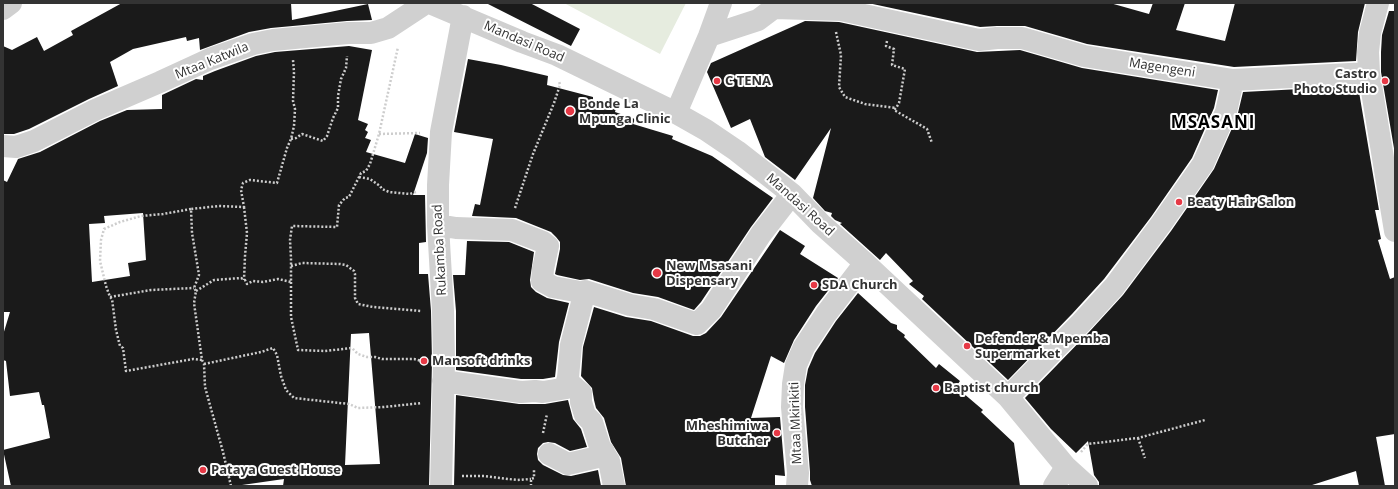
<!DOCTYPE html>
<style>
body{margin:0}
#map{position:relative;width:1398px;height:489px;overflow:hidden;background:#fff;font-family:"Open Sans",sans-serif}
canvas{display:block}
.frame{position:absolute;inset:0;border:4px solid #333;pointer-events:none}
</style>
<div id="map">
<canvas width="1398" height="489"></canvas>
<div class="frame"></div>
</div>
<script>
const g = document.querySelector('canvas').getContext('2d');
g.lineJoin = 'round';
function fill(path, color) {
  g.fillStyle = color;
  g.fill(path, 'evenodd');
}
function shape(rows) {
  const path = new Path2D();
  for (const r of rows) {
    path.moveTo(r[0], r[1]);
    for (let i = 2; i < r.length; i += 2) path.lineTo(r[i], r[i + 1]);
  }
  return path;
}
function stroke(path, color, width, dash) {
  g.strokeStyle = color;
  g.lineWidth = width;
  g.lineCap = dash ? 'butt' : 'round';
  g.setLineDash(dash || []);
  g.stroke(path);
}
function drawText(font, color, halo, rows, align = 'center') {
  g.font = font + ' "Open Sans",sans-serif';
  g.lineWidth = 4;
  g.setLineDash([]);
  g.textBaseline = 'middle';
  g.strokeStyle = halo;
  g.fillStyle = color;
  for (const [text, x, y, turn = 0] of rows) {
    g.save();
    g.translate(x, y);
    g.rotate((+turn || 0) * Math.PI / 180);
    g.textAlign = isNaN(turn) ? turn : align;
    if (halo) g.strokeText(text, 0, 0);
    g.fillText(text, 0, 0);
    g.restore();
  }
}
fill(shape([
 [564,3,686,3,660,54]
]), '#e6ecdf');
fill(shape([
 [122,3,291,3,292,20,368,4,372,20,347,21,271,28,249,32,200,50,199,38,187,41,186,37,133,49,110,62,118,86,89,99,29,129,14,134,3,134,3,46,12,50,37,37,44,51,73,35,71,31],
 [486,3,530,3,580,29,571,46],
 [868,3,1110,3,1149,14,1153,3,1185,3,1176,30,1225,41,1235,3,1365,3,1358,32,1356,61,1234,67,1087,44,1025,26,997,26,980,27],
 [1389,11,1395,11,1395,154,1381,72,1381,52,1382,35],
 [805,21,839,22,977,52,1020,50,1082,68,1218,90,1214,108,1192,158,1151,217,1104,279,1072,314,1008,380,922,299,924,296,909,284,913,281,886,253,880,260,840,224,842,223,835,220,831,216,832,213,825,211,813,198,831,128,795,180,765,157,750,119,731,128,707,72,711,63],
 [349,46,372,50,358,120,368,124,365,130,368,132,365,138,371,140,366,152,405,163,415,134,428,138,427,153,413,195,425,195,426,242,419,243,419,274,428,274,431,311,432,362,429,486,283,486,284,479,235,486,11,486,3,450,50,438,44,405,42,405,39,392,10,396,6,361,3,360,3,335,10,312,3,312,3,180,7,182,18,159,40,152,100,121,127,110,162,109,162,95,196,79,203,80,203,76,215,71,256,56,275,52],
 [143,213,146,260,128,263,130,276,92,282,89,224,105,223,104,216],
 [369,333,380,464,345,465,351,334],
 [468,59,501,65,548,76,547,85,593,97,593,100,616,108,615,112,635,119,633,124,673,136,672,139,712,156,773,198,751,227,701,302,694,310,658,297,633,293,589,279,580,280,557,275,555,274,560,249,560,242,556,237,551,232,516,218,472,216,475,204,480,205,493,139,454,132],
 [1358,86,1379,210,1375,210,1381,239,1378,240,1390,279,1395,277,1395,434,1376,437,1385,486,1359,486,1356,471,1309,486,1099,486,1099,482,1094,475,1088,441,1076,453,1051,429,1025,398,1090,331,1123,295,1171,231,1214,169,1237,117,1243,92],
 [780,230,805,246,800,254,838,278,816,306,794,340,784,363,771,356,751,418,780,417,785,476,775,475,775,486,626,486,621,458,611,442,604,418,596,408,594,400,592,388,581,376,583,347,594,307,626,317,651,321,693,336,700,336,706,333,721,317],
 [467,241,509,242,534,252,530,280,531,287,536,292,547,298,569,303,559,342,555,377,543,379,521,379,456,370,456,311,453,275,465,275],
 [858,293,891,323,897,325,897,329,905,335,904,337,936,368,939,364,960,381,956,387,983,410,981,412,1014,443,1020,486,812,486,810,480,810,472,805,407,805,385,808,369,815,353,836,321],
 [456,395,519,404,545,404,568,400,573,419,581,429,587,447,570,451,555,443,548,442,543,443,538,448,537,454,538,460,543,465,563,475,571,476,598,470,601,486,454,486]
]), '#1a1a1a');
stroke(shape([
 [836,32,841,55,839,87,845,97,865,104,896,108,894,110,927,129,932,143],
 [887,41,886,46,894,49,892,65,905,69,899,103,896,108],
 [379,134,420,133],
 [291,139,296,138,302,134,323,141,327,136,333,118,338,108,338,96,341,79,346,68,347,56],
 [359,177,370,179,380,186,382,189,389,192,410,194,416,192],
 [244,207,247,233,245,256,244,280],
 [515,208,533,154,554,103,560,85,559,81],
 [191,209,163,214,141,216,120,222,104,229,101,240,100,261,106,286,110,297,112,299,116,330,120,346,123,348,126,371,193,359,202,360],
 [291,266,302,263,340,264,346,265,354,271,355,274,355,298,358,304,373,307,421,311],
 [291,282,291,317,298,350,325,351,352,348,358,354,367,357,375,357,382,359,414,359,422,361],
 [196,291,214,280,241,278,245,280,247,284,253,281,263,282,278,279,291,282,291,258,290,240,292,226,337,227,339,205,345,198,349,197,361,173,366,171,370,164,379,134,398,47],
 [110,297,151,290,194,288],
 [204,364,261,352,273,348,277,355,281,376,286,390,294,398,349,404,358,408,384,407,422,403],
 [543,433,547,414],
 [1138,438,1145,458],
 [1081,452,1088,444,1138,438,1205,420],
 [462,476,484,476,517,480,531,479],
 [231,486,223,452,205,387,204,364,202,360,194,303,196,291,194,288,199,275,192,233,191,209,219,206,244,207,241,190,243,183,250,180,277,183,287,148,291,139,294,126,295,109,293,101,294,72,293,60],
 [531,486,531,479,534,478,534,469]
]), '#cdcdcd', 2.5, [2, 2]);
stroke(shape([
 [430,3,522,42,557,55,676,113,706,130,737,151,792,194,821,224,865,263,1008,397,1066,467,1087,486],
 [1378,3,1370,33,1368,52,1369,73,1395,231],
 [3,9,11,3],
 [709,36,758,20,774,8,841,10,979,40,997,38,1022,38,1084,56,1233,80,1369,73],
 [676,113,709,36,721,3],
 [3,146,16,147,34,141,95,110,160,82,210,59,253,44,273,40,348,33,371,33,388,28,426,3],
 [438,225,456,228,512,230,543,242,548,246,543,269,542,281,553,287,575,291],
 [443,381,521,392,535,391,543,392,567,388,571,345,585,291,630,305,654,309,697,324,711,310,761,234,792,194],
 [567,381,581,393,581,402,585,415,592,422,600,447,609,461,614,486],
 [1008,397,1081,323,1114,287,1161,224,1203,164,1226,112,1233,80],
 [549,454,568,464,602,456,604,452],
 [441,486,444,362,443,311,438,225,438,185,441,132,463,16],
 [797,486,798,473,792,407,793,384,796,365,804,347,826,314,865,263],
 [1054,486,1066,467]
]), '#d0d0d0', 22);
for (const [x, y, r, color] of [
 [717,81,4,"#e63946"],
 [1385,81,4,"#e63946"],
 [570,111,5,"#e63946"],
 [1179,202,4,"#e63946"],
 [657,273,5,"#e63946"],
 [814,285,4,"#e63946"],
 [967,346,4,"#e63946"],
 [424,361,4,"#e63946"],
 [936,388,4,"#e63946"],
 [777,433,4,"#e63946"],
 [203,470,4,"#e63946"]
]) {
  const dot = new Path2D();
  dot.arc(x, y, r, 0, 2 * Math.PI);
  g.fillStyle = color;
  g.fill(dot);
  stroke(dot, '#fff', 1.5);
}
drawText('13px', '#333', '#fff', [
 ["Mandasi Road",524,42,23],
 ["Mtaa Katwila",212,61,-22],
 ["Magengeni",1162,68,9],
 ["Mandasi Road",800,205,42],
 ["Rukamba Road",440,250,-93],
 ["Mtaa Mkirikiti",796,423,-92]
]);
drawText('bold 13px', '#333', '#fff', [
 ["Castro",1377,74,"right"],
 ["Photo Studio",1377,89,"right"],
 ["C TENA",725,81],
 ["Bonde La",579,104],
 ["Mpunga Clinic",579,119],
 ["Beaty Hair Salon",1187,202],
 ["New Msasani",666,266],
 ["Dispensary",666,281],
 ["SDA Church",822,285],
 ["Defender & Mpemba",975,339],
 ["Supermarket",975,354],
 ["Mansoft drinks",432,361],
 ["Baptist church",944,388],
 ["Mheshimiwa",769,426,"right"],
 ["Butcher",769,441,"right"],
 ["Pataya Guest House",211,470]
], 'left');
g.letterSpacing = '1px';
drawText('bold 17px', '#000', '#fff', [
 ["MSASANI",1213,123]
]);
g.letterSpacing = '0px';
</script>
